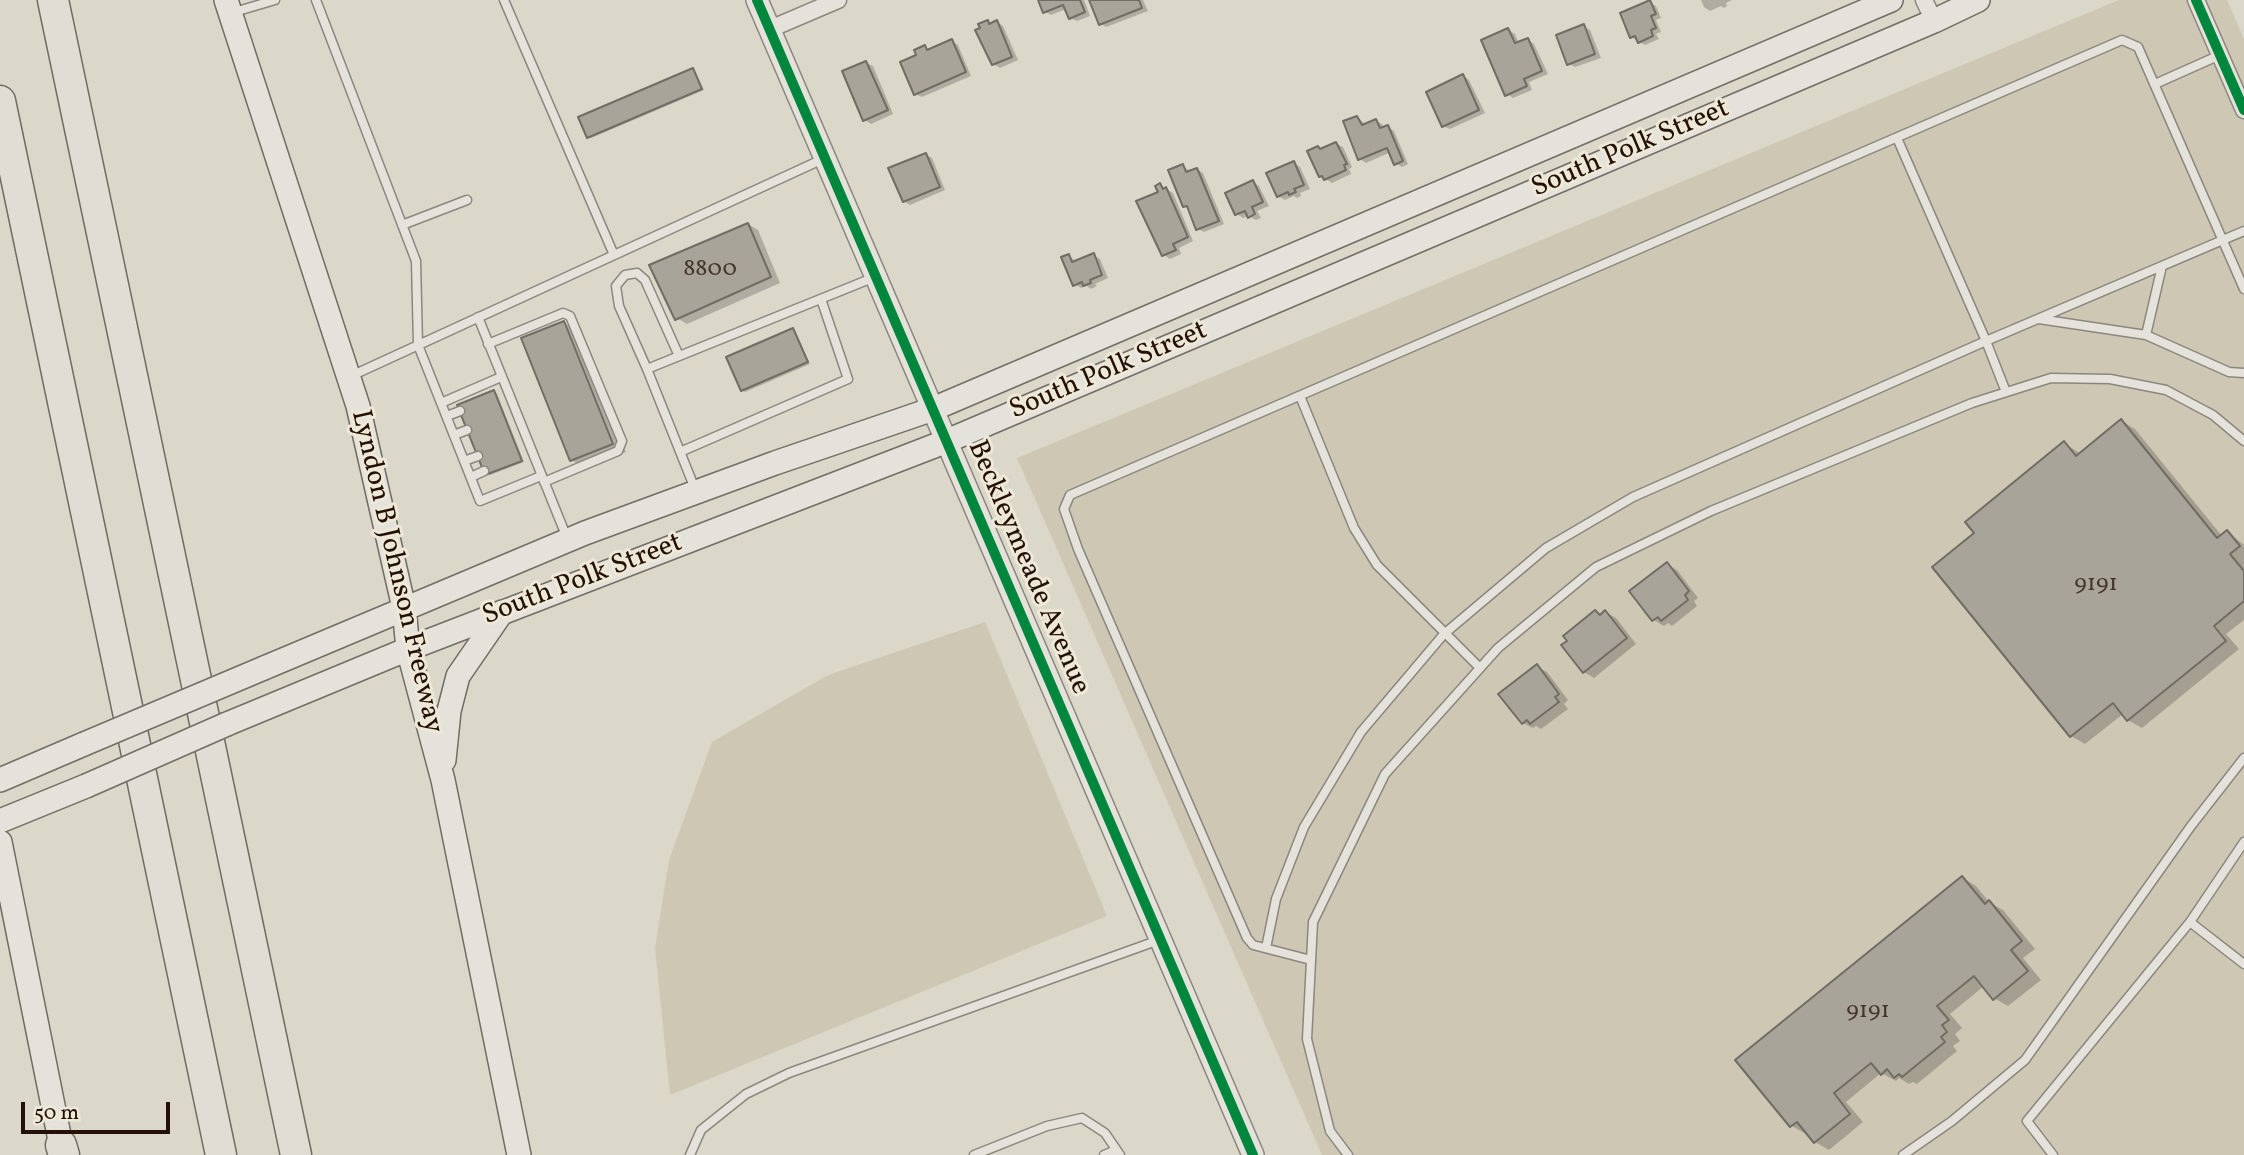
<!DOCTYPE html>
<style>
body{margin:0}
#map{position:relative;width:2244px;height:1155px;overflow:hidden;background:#dbd8ca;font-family:Vollkorn,serif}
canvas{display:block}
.scale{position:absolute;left:21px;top:1102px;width:149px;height:32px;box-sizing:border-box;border:4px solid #251006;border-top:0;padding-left:9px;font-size:21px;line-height:24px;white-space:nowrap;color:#251006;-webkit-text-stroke:5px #ede8d7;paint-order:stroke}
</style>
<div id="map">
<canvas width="2244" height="1155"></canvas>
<div class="scale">50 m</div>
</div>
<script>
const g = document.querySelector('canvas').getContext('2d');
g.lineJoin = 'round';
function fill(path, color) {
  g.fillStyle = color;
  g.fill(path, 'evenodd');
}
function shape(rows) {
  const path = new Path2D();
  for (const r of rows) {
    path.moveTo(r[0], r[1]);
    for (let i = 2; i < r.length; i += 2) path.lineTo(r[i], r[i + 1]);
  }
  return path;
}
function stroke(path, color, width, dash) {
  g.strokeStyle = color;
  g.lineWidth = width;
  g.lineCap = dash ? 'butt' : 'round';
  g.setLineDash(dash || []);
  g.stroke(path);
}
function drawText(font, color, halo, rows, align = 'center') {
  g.font = font + ' Vollkorn,serif';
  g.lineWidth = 6;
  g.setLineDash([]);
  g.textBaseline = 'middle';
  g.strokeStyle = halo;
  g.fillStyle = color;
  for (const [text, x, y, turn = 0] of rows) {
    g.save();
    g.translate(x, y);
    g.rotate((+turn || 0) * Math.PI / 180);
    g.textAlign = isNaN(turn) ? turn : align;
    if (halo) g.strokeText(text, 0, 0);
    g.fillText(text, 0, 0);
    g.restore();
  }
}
fill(shape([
 [2119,0,2227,0,2244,39,2244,1155,1322,1155,1017,458],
 [985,622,1107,916,670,1095,655,948,669,860,712,742,828,675]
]), '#cec7b4');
fill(shape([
 [1040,0,1084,0,1090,16,1077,21,1070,18,1066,9,1051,15,1044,11],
 [1090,0,1143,0,1148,11,1106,27,1100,23],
 [1701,0,1732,0,1726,3,1727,6,1724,8,1721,6,1710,11,1704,7],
 [1650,2,1656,6,1661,18,1656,20,1661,32,1656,34,1659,39,1645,45,1631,37],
 [988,22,992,24,997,22,1003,26,1018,60,1000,68,993,64],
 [1583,26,1590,30,1601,58,1575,67,1569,64],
 [1508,30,1515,34,1519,44,1528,40,1534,44,1548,74,1529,82,1532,90,1513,98,1507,94],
 [951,41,958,45,971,76,922,97,915,94,919,56,925,47,930,50],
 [866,63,873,66,893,114,871,124,865,120,844,72],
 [693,70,704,90,591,138,588,137],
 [1463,76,1469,80,1485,113,1450,129,1443,126],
 [1357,117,1366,125,1376,121,1382,124,1384,129,1388,127,1394,131,1408,164,1402,167,1395,163,1391,152,1366,163,1360,159],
 [1336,143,1343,147,1352,167,1349,169,1351,174,1332,183,1321,176,1322,150],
 [926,155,932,158,945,190,910,205,904,201],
 [1294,163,1300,167,1310,189,1300,193,1301,196,1297,198,1294,196,1285,200,1278,196],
 [1183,166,1191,172,1197,169,1203,173,1224,224,1204,232,1198,229,1190,209,1184,206],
 [1253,182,1259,186,1269,206,1257,211,1261,218,1256,220,1248,216,1243,218,1237,214],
 [1160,185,1173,193,1193,241,1179,248,1181,254,1170,259,1164,255],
 [748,224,758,230,780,283,687,324,677,318],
 [1093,255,1100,259,1108,278,1095,284,1097,286,1091,289,1087,286,1081,288,1075,284,1069,256,1077,262],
 [564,323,578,331,626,452,585,468,571,460],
 [793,330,810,364,745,392,742,390],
 [494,392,497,394,524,462,490,475,487,474],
 [2121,421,2135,429,2222,536,2227,532,2244,545,2244,620,2226,634,2239,649,2142,728,2128,720,2123,714,2085,744,2071,736,1976,533,2064,443,2081,454],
 [1667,564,1677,570,1698,598,1694,601,1697,606,1672,626,1668,623,1664,626,1654,620,1631,591],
 [1596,612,1602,616,1605,612,1616,618,1636,644,1594,678,1584,672],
 [1537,667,1547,672,1568,700,1564,704,1568,709,1541,729,1536,726,1533,728,1523,723],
 [1963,878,1976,886,1990,903,2003,910,2035,949,2023,958,2041,980,2008,1006,1994,998,1984,986,1950,1014,1962,1028,1955,1034,1960,1041,1953,1046,1957,1051,1917,1084,1913,1082,1909,1084,1899,1078,1896,1081,1881,1073,1846,1102,1863,1122,1829,1150,1815,1142,1807,1132,1806,1134,1792,1126,1738,1060]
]), '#0003');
const building = shape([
 [1038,0,1080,0,1085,12,1069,19,1063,5,1043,13,1038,0],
 [1089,0,1139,0,1142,8,1099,25,1089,0],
 [1650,0,1656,14,1651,16,1656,28,1651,30,1653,36,1638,43,1635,36,1630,38,1620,13,1650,0],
 [988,20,989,24,997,20,1012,57,992,65,975,30,980,28,978,24,988,20],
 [1584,24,1595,54,1567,65,1556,35,1584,24],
 [1508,28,1515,43,1528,38,1542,71,1524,79,1527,86,1505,96,1481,40,1508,28],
 [952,39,966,72,914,95,900,62,916,55,914,50,925,45,927,50,952,39],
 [866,61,888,110,863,121,842,71,866,61],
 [693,68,702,89,587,138,578,117,693,68],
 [1463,74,1479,110,1442,127,1426,92,1463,74],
 [1357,116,1362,125,1376,119,1380,128,1388,125,1403,161,1394,165,1387,148,1358,160,1343,121,1357,116],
 [1336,142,1347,164,1344,165,1346,170,1324,180,1322,176,1319,177,1307,151,1318,146,1320,149,1336,142],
 [926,153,940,187,903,202,888,168,926,153],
 [1294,161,1304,185,1294,189,1296,192,1289,195,1288,192,1277,197,1266,173,1294,161],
 [1183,164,1186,172,1197,168,1219,221,1196,230,1187,206,1183,207,1168,170,1183,164],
 [1253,180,1263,202,1252,207,1255,214,1248,218,1245,211,1235,215,1225,193,1253,180],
 [1160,183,1163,189,1166,187,1188,237,1173,244,1176,250,1162,256,1136,201,1158,192,1155,186,1160,183],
 [748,223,771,277,675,320,649,265,748,223],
 [1094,253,1102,275,1090,280,1091,283,1083,286,1082,282,1073,286,1061,257,1069,254,1072,262,1094,253],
 [564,321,613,444,570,461,521,338,564,321],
 [793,328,808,362,741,391,726,357,793,328],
 [494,390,522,461,485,475,457,405,494,390],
 [2121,419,2217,538,2227,530,2240,546,2230,554,2244,571,2244,601,2214,626,2226,641,2127,721,2113,703,2070,737,1932,567,1974,533,1965,522,2064,441,2076,456,2121,419],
 [1667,562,1689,591,1685,595,1688,600,1661,621,1658,617,1652,621,1629,591,1667,562],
 [1595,610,1600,615,1605,610,1627,638,1583,673,1561,645,1567,641,1563,636,1595,610],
 [1537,664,1559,694,1555,697,1559,702,1530,724,1527,720,1522,724,1498,694,1537,664],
 [1962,876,1985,904,1989,900,2022,941,2011,950,2028,971,1993,1000,1974,976,1937,1006,1949,1020,1942,1025,1947,1032,1941,1037,1945,1042,1902,1077,1899,1074,1894,1078,1887,1069,1881,1075,1871,1063,1834,1093,1850,1114,1814,1143,1797,1122,1790,1127,1735,1060,1962,876]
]);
fill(building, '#a8a49a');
stroke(building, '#716c64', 2);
const service = shape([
 [316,0,416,261,418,345,480,501,541,476],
 [504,0,614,255],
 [231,13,275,0],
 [2155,84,2220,55],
 [402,225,467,200],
 [478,317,567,538],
 [2039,319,2146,335,2229,372,2244,373],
 [2146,335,2162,266],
 [488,344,563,313,570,316,622,441,618,451,544,482],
 [647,369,619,306,616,286,625,275,637,273,645,280,679,356],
 [351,376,823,159],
 [2006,392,1986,341,2244,231],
 [1300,396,1354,528,1377,565,1480,668],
 [441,403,501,377],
 [447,416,460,411],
 [454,435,467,430],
 [680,452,848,379,821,299],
 [464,461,478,456],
 [471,477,484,471],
 [695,489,647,369,875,277],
 [2190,922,2244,964],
 [1266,948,1276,899,1304,827,1361,732,1444,634,1546,548,1633,497,1986,341,1897,138],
 [1311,960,1253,945,1247,938,1078,549,1064,509,1070,495,2122,40,2138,47,2244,289],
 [690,1155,701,1130,746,1094,789,1073,1159,940],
 [974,1155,1047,1126,1082,1118,1105,1133,1120,1155],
 [1104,1155,1116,1150],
 [1348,1155,1330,1131,1307,1039,1313,922,1385,774,1498,648,1596,567,1711,511,1972,403,2051,378,2110,379,2166,390,2213,415,2244,441],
 [1903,1155,1952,1121,2025,1060,2191,826,2244,758],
 [2053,1155,2027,1121,2190,922,2244,842]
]);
const minor = shape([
 [1924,0,1934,21],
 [2196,0,2244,110],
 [770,29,838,0]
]);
const tertiary = shape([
 [757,0,1253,1155]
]);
const secondary = shape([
 [226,0,358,406,404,608,408,649,443,780,519,1155],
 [264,668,585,533,775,463,933,409,1891,0],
 [227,724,408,649,947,441,1934,21,1978,0],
 [444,760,449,711,458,676,502,612],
 [0,780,84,744],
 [0,821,86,786],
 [0,842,63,1155]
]);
const motorway = shape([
 [53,0,296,1155],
 [0,101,221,1155],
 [61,1145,64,1155]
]);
stroke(service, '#8b877e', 11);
stroke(minor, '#8b877e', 19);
stroke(tertiary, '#8b877e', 24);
stroke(secondary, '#716c64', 26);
stroke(motorway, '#716c64', 33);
stroke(service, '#e4e2db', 8);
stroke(minor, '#e4e2db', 16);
stroke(tertiary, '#e4e2db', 21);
stroke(secondary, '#e4e2db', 23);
stroke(motorway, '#e0ddd5', 30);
const secondaryBridge = shape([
 [84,744,264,668],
 [86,786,227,724]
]);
stroke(secondaryBridge, '#716c64', 26, []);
stroke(secondaryBridge, '#e4e2db', 23);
stroke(shape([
 [757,0,1253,1155],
 [2196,0,2244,110]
]), '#00873e', 10);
drawText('24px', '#46352b', null, [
 ["8800",710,271],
 ["9191",2096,586],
 ["9191",1868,1013]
]);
drawText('28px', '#251006', '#ede8d7', [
 ["South Polk Street",1631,150,-23],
 ["South Polk Street",1109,372,-23],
 ["Beckleymeade Avenue",1027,568,67],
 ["Lyndon B Johnson Freeway",395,572,77],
 ["South Polk Street",583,581,-21]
]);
</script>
